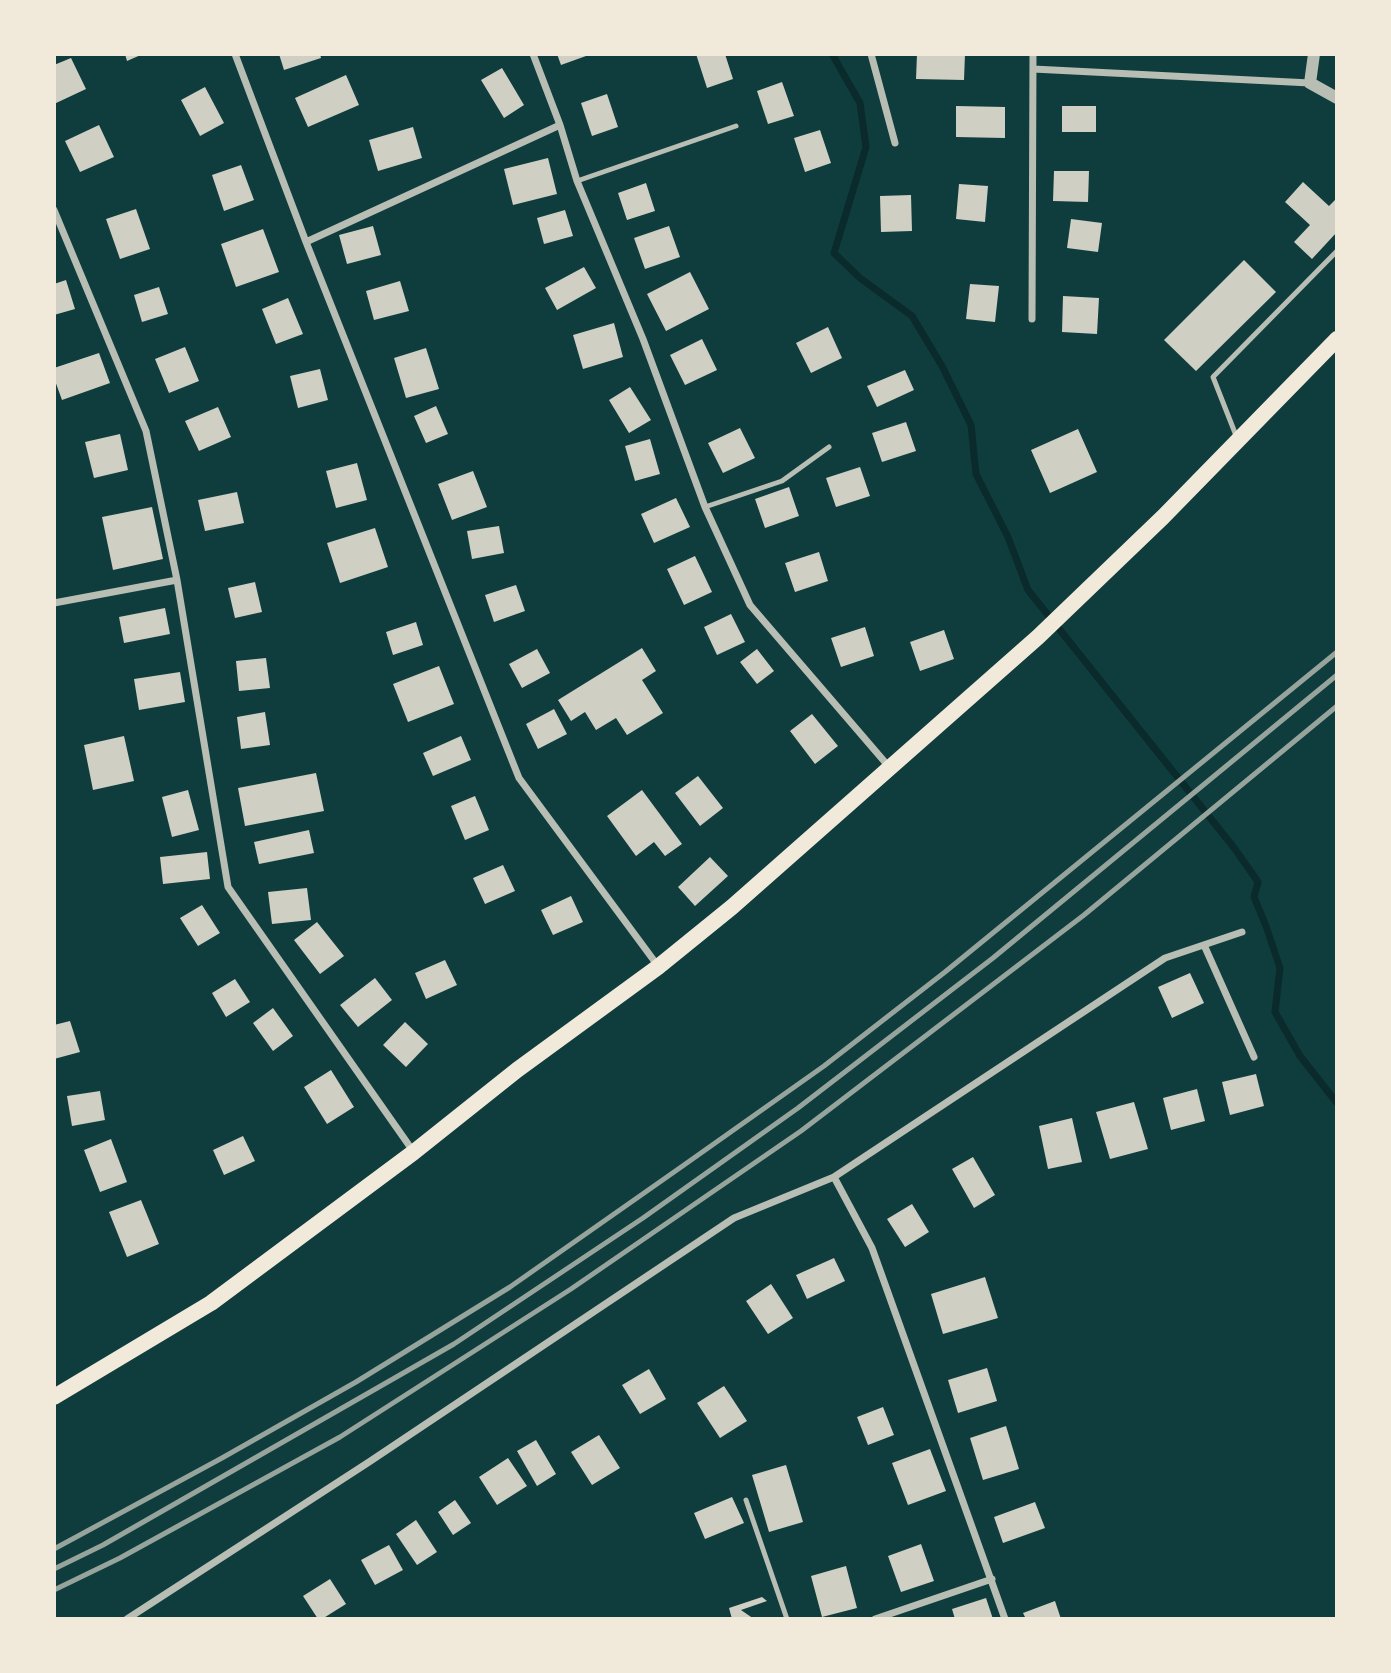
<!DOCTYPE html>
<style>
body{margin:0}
#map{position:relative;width:1391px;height:1673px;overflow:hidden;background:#0f3d3e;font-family:"Source Sans 3",sans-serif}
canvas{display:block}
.frame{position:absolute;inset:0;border:56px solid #f1e9da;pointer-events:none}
</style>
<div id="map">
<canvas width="1391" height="1673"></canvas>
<div class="frame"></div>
</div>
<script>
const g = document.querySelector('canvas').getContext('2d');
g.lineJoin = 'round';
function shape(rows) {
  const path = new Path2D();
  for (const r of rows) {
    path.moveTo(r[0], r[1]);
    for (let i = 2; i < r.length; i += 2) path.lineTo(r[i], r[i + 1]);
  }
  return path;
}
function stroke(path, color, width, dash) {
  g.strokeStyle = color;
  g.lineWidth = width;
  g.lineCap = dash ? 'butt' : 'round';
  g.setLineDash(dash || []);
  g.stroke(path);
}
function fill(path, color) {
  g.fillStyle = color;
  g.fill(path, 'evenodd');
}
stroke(shape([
 [832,54,860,103,866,147,834,253,860,278,912,316,942,366,971,425,976,474,1008,537,1028,590,1235,849,1258,882,1254,897,1266,926,1280,968,1275,1012,1300,1056,1337,1103]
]), '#0a2a2b', 7);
fill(shape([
 [125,54,143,54,127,61],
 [279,54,320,54,321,58,284,70],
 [557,54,586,54,586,56,561,65],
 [696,54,725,54,733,79,707,88],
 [917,54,965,54,964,80,916,79],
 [71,58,86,89,54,104,54,65],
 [502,68,524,105,504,118,481,80],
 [346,75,359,105,308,127,295,98],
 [782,82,794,116,768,124,757,91],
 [205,87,224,123,200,136,181,100],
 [607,94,618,127,592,136,581,103],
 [956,106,1005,107,1005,138,956,137],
 [1062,106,1096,106,1096,132,1062,132],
 [99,125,114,157,80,172,65,141],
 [413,127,422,158,378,171,369,140],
 [820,130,831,163,805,172,794,138],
 [548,158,557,194,513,205,504,169],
 [241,165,254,200,224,211,212,175],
 [1054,171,1089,171,1088,202,1053,201],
 [1303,182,1329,206,1337,198,1337,232,1312,259,1294,242,1310,225,1285,202],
 [646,183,655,211,627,220,618,193],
 [959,184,988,186,985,222,956,219],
 [911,195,912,231,881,232,880,196],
 [136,209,150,249,120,259,106,219],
 [565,210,573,236,544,244,537,218],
 [1071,219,1102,223,1098,252,1067,248],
 [373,226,381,255,347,264,339,235],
 [669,226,680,257,645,269,634,238],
 [263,229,279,272,236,287,221,244],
 [1244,260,1276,292,1196,371,1164,340],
 [584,267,596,288,557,310,545,288],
 [690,272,709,309,666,331,647,294],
 [66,280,75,309,54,315,54,284],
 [400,281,409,311,374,320,366,291],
 [970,284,999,286,995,322,966,319],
 [159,287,168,314,142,322,134,295],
 [1063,296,1099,298,1097,334,1062,332],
 [288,298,303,334,276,344,262,309],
 [614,323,623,357,583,369,573,335],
 [828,327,842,358,811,373,796,343],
 [702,339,717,370,685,385,670,355],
 [185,347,199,381,169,393,155,359],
 [426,348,439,389,406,398,394,358],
 [99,353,110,383,62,400,54,378,54,368],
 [320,369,328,400,298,408,290,376],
 [905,370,914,390,877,407,867,386],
 [630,387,651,420,629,433,609,400],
 [436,406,448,434,426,443,414,416],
 [218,407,231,437,199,451,185,421],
 [906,422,916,451,882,462,872,433],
 [740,428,755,458,723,473,708,443],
 [1078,429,1097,472,1050,493,1031,450],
 [120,434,128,470,94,478,85,442],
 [650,439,660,474,635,481,625,446],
 [357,463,367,500,336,508,326,471],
 [860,467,870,496,836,507,826,478],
 [473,471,487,507,452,520,438,484],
 [789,487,799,516,765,528,755,499],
 [237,492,244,523,205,531,198,500],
 [676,498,690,527,654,543,641,514],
 [152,507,163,559,113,570,102,517],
 [499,526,504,553,472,559,467,531],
 [375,528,388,567,340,583,327,543],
 [819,552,828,581,795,592,785,563],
 [695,556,712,592,684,605,667,569],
 [255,582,262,612,235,618,228,588],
 [516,585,525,611,494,622,485,595],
 [165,608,170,634,124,643,119,617],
 [731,614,745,642,717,655,704,627],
 [416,622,423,645,393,655,386,632],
 [865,627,874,656,841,667,831,638],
 [944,630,954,659,920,671,910,642],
 [642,648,656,671,642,680,663,713,627,735,616,718,596,730,585,712,571,721,558,700],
 [537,649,550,673,522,688,509,664],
 [757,649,774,671,757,684,740,662],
 [266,658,270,688,239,691,236,661],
 [439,666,454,704,408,722,393,684],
 [180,672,185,702,139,710,134,679],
 [554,709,567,734,538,749,526,724],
 [265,712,270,745,241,749,237,717],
 [812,714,838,746,815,764,790,731],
 [124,736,134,781,93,790,84,745],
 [461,736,471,760,433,776,423,753],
 [316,773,324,811,245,826,238,788],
 [698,776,723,808,700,826,675,793],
 [188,790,199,830,172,837,162,797],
 [642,790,682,844,665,856,654,842,636,856,607,816],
 [475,796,489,830,465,840,451,806],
 [309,830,314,853,259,864,254,842],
 [207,852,210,879,163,884,160,857],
 [710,857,728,876,695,906,678,887],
 [503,865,515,891,485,904,473,878],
 [307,888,311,920,272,924,268,892],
 [571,896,583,922,553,935,541,910],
 [202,905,220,933,198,946,180,918],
 [317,922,344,956,320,974,294,940],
 [445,960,457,985,426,999,415,973],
 [1190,973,1204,1003,1172,1018,1158,987],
 [375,978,392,1000,358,1027,340,1005],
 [235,979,250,1002,226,1017,212,993],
 [273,1008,293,1036,273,1051,253,1023],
 [70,1021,80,1052,54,1059,54,1025],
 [405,1022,428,1044,406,1067,383,1045],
 [331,1070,354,1107,327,1124,304,1087],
 [1256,1074,1264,1106,1230,1115,1222,1082],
 [1197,1089,1205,1121,1171,1130,1163,1098],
 [100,1091,105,1120,72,1126,67,1096],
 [1134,1102,1148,1149,1110,1159,1096,1112],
 [1072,1118,1082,1162,1048,1169,1039,1126],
 [243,1136,255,1161,224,1175,213,1150],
 [111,1139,127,1182,100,1192,84,1150],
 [973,1157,995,1195,974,1208,952,1169],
 [141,1200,159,1244,127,1257,109,1212],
 [912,1204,929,1232,905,1247,887,1219],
 [834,1258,845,1281,807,1299,796,1275],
 [985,1277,998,1318,943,1334,931,1294],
 [771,1284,793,1318,768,1334,746,1301],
 [987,1368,997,1401,958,1413,948,1380],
 [649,1369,666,1399,640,1414,622,1385],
 [724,1386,747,1421,720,1438,697,1403],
 [883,1407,894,1435,868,1445,857,1417],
 [1006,1426,1019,1469,983,1480,970,1438],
 [599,1435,620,1468,592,1485,571,1452],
 [536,1440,556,1474,537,1486,517,1451],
 [930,1449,946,1491,908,1505,892,1463],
 [508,1458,527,1486,497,1505,479,1477],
 [786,1465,803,1522,769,1532,752,1475],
 [732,1497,744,1523,705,1539,694,1513],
 [455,1500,471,1523,453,1535,438,1512],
 [1035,1502,1045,1528,1003,1543,994,1517],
 [416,1520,437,1552,417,1565,396,1534],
 [921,1544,934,1581,901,1592,888,1556],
 [389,1545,403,1570,375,1585,361,1560],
 [846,1566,857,1608,822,1617,811,1576],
 [330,1579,346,1604,322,1619,318,1619,303,1596],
 [762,1597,767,1601,741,1610,754,1619,732,1619,729,1608],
 [986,1598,993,1619,955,1619,952,1609],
 [1055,1601,1061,1619,1026,1619,1023,1613]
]), '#cfcfc3');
stroke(shape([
 [577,181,736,126],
 [1237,438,1213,377,1337,251],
 [705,507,782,481,829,447],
 [746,1500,787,1619]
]), '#b8beb3', 5);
stroke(shape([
 [235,54,306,242,519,778,658,966],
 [533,54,560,125,577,181,643,339,705,507,750,605,890,768],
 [871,54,895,143],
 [1033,69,1310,83],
 [54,210,146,431,177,580,228,887,413,1151],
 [306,242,560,125],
 [1032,319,1033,54],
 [54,603,177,580],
 [1204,945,1254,1057],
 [834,1177,872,1248,1005,1619],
 [127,1619,369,1462,734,1218,834,1177,1165,958,1242,932],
 [875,1619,992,1579]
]), '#b8beb3', 7);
stroke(shape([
 [1314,54,1310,83,1337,98]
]), '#b8beb3', 12);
stroke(shape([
 [54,1397,211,1303,414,1152,517,1070,658,967,732,907,1038,637,1163,517,1337,339]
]), '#f1e9da', 16);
stroke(shape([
 [54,1549,222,1458,356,1382,510,1287,684,1165,824,1066,945,972,1337,652],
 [54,1569,103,1545,454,1344,643,1218,798,1108,993,958,1337,675],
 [54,1590,120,1558,340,1437,571,1289,801,1131,1084,915,1337,706]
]), '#97a49c', 5);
</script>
